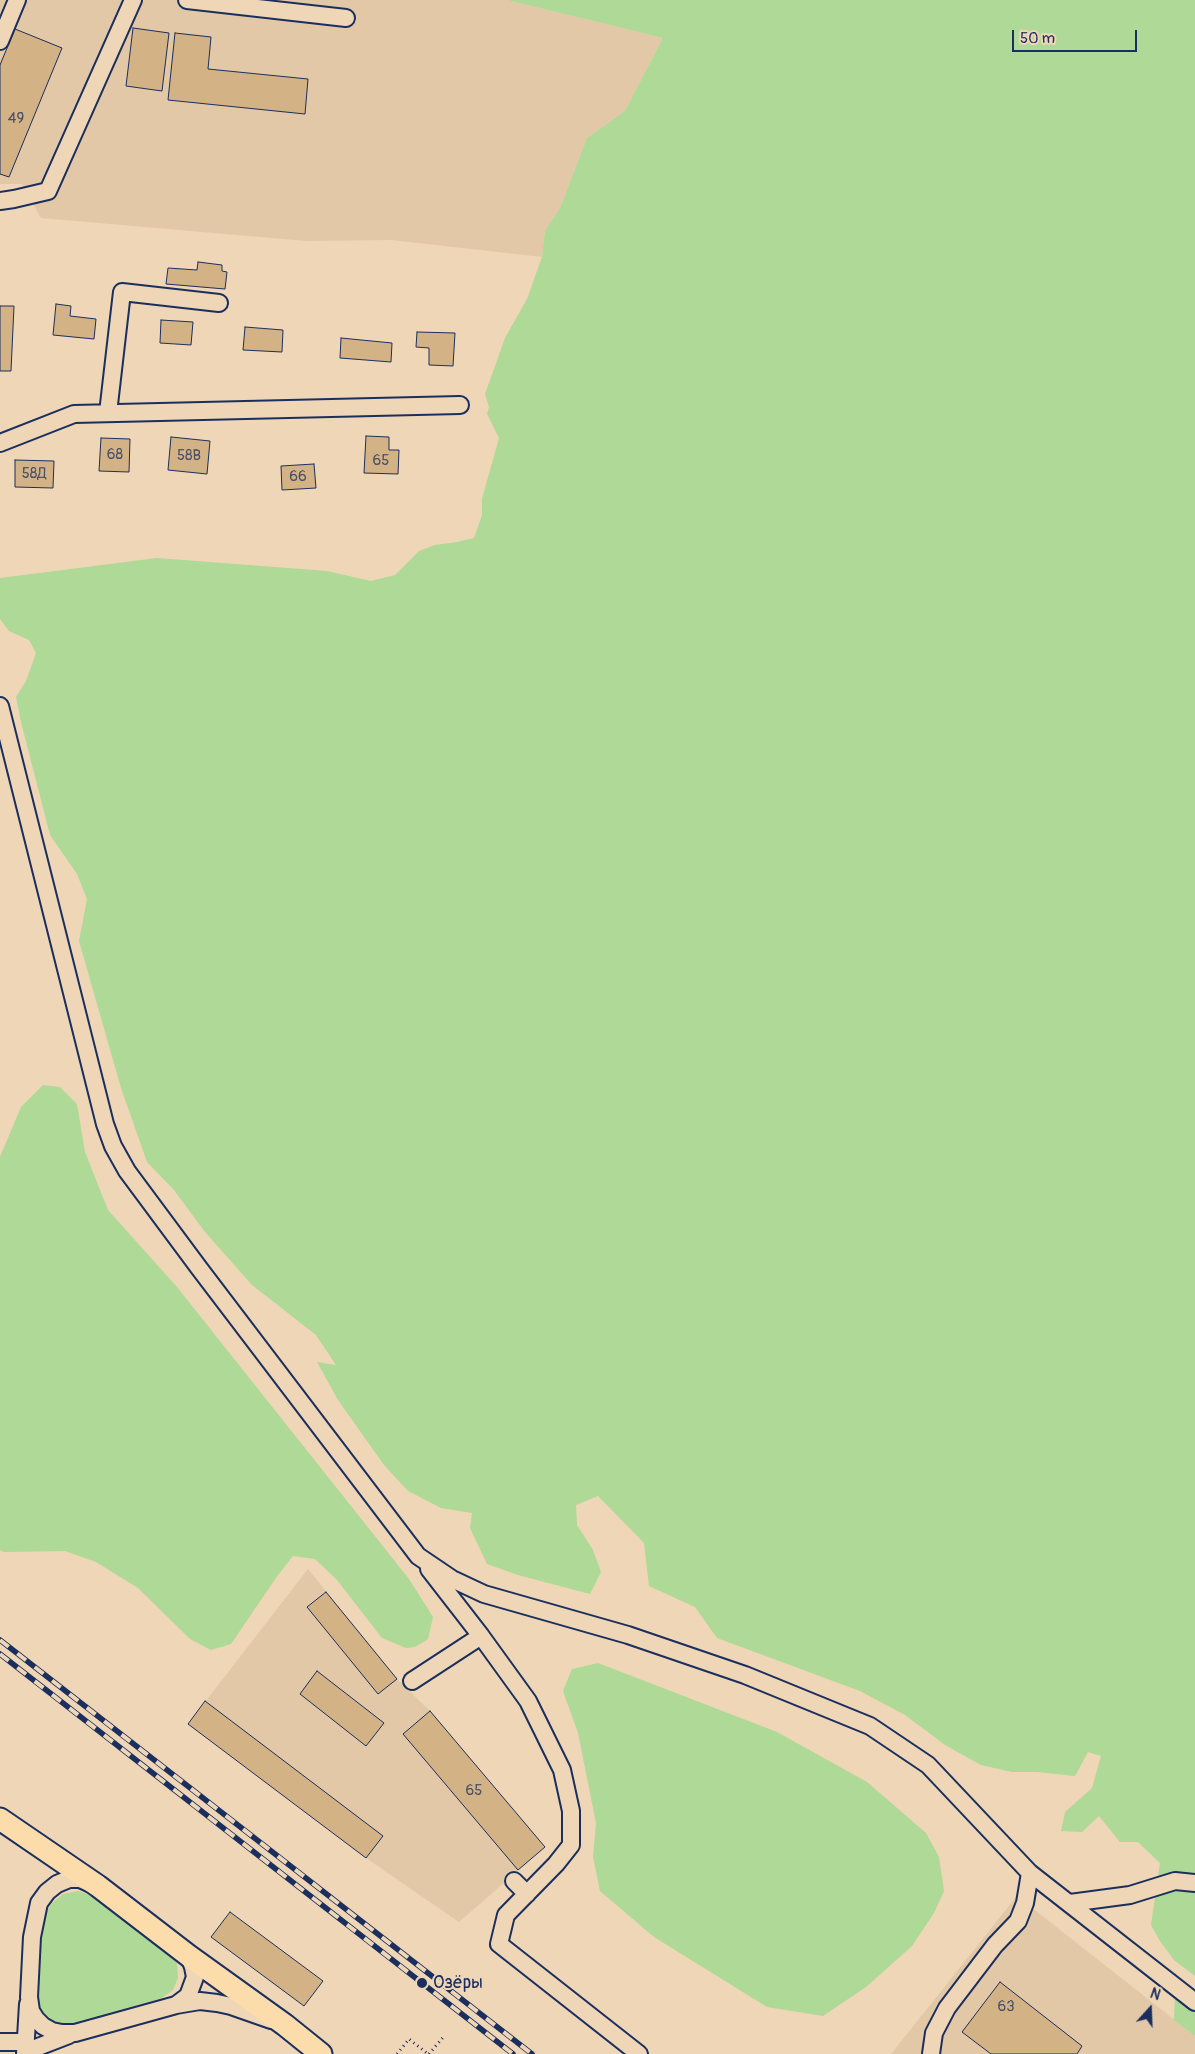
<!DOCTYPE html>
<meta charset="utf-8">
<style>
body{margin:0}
#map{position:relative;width:1195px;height:2054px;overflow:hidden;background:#eed6b6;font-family:Pangolin,sans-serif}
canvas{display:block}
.north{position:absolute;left:1125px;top:1984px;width:50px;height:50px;-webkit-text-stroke:4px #eed6b6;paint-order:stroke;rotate:20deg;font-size:14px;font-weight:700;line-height:20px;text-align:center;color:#1b2f5e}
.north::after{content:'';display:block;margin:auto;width:18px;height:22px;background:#1b2f5e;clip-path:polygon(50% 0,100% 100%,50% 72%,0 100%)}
.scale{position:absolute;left:1012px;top:30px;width:125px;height:22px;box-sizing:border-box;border:2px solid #1b2f5e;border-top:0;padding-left:6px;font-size:15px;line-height:18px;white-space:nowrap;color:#1b2f5e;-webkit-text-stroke:4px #eed6b6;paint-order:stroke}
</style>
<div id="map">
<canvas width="1195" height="2054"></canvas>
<div class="north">N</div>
<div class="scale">50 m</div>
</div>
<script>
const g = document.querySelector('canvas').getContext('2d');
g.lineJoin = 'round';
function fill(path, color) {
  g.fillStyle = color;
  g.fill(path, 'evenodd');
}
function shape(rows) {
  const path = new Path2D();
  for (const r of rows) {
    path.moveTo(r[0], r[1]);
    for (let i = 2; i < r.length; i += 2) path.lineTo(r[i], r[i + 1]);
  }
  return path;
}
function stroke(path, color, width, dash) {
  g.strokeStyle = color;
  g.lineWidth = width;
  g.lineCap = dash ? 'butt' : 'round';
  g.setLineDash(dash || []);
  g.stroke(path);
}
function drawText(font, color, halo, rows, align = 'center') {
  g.font = font + ' Pangolin,sans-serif';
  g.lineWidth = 4;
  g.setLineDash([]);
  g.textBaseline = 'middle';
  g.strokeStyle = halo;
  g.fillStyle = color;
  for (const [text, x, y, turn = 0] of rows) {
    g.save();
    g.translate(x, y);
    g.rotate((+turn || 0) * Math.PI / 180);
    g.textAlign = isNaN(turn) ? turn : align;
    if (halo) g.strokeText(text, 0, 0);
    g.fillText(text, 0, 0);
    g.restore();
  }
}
fill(shape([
 [0,0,507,0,663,38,625,111,587,138,560,208,545,231,542,257,391,240,306,241,41,218,22,184,0,184],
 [308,1569,397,1679,430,1711,545,1847,459,1922,366,1858,188,1724],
 [1017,1896,1195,2036,1195,2054,891,2054]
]), '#e2c8a7');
fill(shape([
 [507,0,1195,0,1195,1976,1174,1960,1160,1941,1151,1925,1160,1863,1138,1842,1120,1842,1099,1816,1082,1832,1061,1831,1065,1812,1092,1788,1101,1756,1088,1752,1075,1776,1037,1772,1012,1772,981,1765,945,1745,905,1715,860,1691,717,1638,695,1607,649,1586,644,1543,598,1496,576,1505,577,1525,593,1550,601,1572,590,1594,518,1575,487,1564,470,1528,472,1513,441,1508,408,1491,384,1465,338,1400,317,1362,336,1365,316,1335,252,1285,205,1232,174,1190,147,1162,121,1088,79,941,87,899,77,874,50,835,21,722,16,697,26,681,36,653,29,640,9,631,0,619,0,578,157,558,327,571,371,581,395,575,419,551,435,545,457,542,474,538,482,515,482,499,499,438,487,414,489,407,485,394,505,338,527,299,542,257,545,231,560,208,587,138,625,111,663,38],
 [43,1085,60,1087,77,1104,85,1152,108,1210,177,1287,409,1579,433,1617,428,1639,415,1647,406,1648,382,1638,337,1580,315,1559,293,1556,278,1575,231,1644,211,1650,190,1639,138,1588,96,1562,65,1551,4,1552,0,1550,0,1157,21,1107],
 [598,1663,777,1732,867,1782,926,1833,939,1857,944,1891,934,1913,912,1946,866,1987,823,2016,767,2007,654,1937,600,1891,593,1857,596,1823,578,1733,563,1691,572,1669],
 [78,1891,90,1895,166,1951,177,1963,178,1978,173,1990,162,1998,80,2022,64,2025,50,2020,39,2008,36,1994,41,1928,45,1914,52,1903,63,1894],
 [1175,1994,1195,2010,1195,2036,1174,2020]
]), '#aed997');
const building = shape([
 [133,28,169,33,162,91,126,86,133,28],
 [15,29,62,48,9,177,0,174,0,65,15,29],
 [175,33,211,37,208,69,308,79,305,114,168,100,175,33],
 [198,262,222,265,222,271,227,272,225,289,166,284,168,268,197,270,198,262],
 [56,304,71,306,70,316,96,319,94,339,53,335,56,304],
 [0,306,14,306,11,371,0,371,0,306],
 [161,320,193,322,191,345,160,343,161,320],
 [245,327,283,330,282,352,243,350,245,327],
 [417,332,455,333,453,366,429,365,429,348,416,347,417,332],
 [341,338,392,343,391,362,340,358,341,338],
 [366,436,389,437,389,450,399,450,398,474,364,473,366,436],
 [171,437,210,441,207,474,168,470,171,437],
 [101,438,130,439,129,472,99,471,101,438],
 [15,460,54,461,53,488,15,487,15,460],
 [314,464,316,488,282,490,281,466,314,464],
 [326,1592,397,1679,378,1694,307,1607,326,1592],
 [317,1671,384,1723,366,1746,300,1694,317,1671],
 [205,1701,383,1836,366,1858,188,1724,205,1701],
 [430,1711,545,1847,518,1870,403,1734,430,1711],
 [230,1912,323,1981,304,2006,211,1937,230,1912],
 [1000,1982,1082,2046,1077,2054,991,2054,962,2032,1000,1982]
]);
fill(building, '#d3b286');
stroke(building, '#1b2f5e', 1);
const minor = shape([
 [187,0,346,18],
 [0,41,17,0],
 [0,201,14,199,48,191,133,0],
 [108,413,122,292,219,303],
 [0,443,74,414,460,405],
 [0,706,105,1124,113,1146,127,1171,199,1268,418,1556,452,1579,484,1594,628,1635,745,1675,870,1726,928,1765,1030,1873,1195,2002],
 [429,1569,481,1636,528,1701,562,1770,571,1811,571,1845,556,1864,506,1915,499,1944,639,2054],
 [412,1681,481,1636],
 [514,1881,527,1894],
 [89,1883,80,1879,69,1879,57,1884,47,1892,39,1903,32,1937,29,1997,31,2011,36,2019,43,2026,52,2031,62,2033,75,2033,176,2005,188,1996,195,1977,193,1967,189,1956],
 [1070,1903,1130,1895,1175,1881,1195,1883],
 [176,2005,200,2001,217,2003,231,2006,271,2020],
 [0,2042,25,2042],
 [25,2054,28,2004],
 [32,2054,38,2047,69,2035],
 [931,2054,934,2033,947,2008,995,1945,1018,1921,1025,1903,1030,1873]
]);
const major = shape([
 [0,1819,98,1886,189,1956,285,2025,321,2054]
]);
stroke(minor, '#1b2f5e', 20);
stroke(major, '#1b2f5e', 25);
stroke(shape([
 [397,2054,409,2039,428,2054],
 [429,2054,445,2035]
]), '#1b2f5e', 3, [1, 4]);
stroke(minor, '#eed6b6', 16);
stroke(major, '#fddcac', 21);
const rail = shape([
 [0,1640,532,2054],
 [0,1654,513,2054]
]);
stroke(rail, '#1b2f5e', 5.5);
stroke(rail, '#eed6b6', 4, [11]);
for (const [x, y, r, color] of [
 [422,1983,6,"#1b2f5e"]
]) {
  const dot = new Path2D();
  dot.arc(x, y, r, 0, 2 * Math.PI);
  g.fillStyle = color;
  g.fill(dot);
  stroke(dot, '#eed6b6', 2);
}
drawText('15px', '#495068', null, [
 ["49",16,119],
 ["68",115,455],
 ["58В",189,456],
 ["65",381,461],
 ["58Д",34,474],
 ["66",298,477],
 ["65",474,1791],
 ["63",1006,2007]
]);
drawText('18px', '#1b2f5e', '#eed6b6', [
 ["Озёры",433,1983]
], 'left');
</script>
